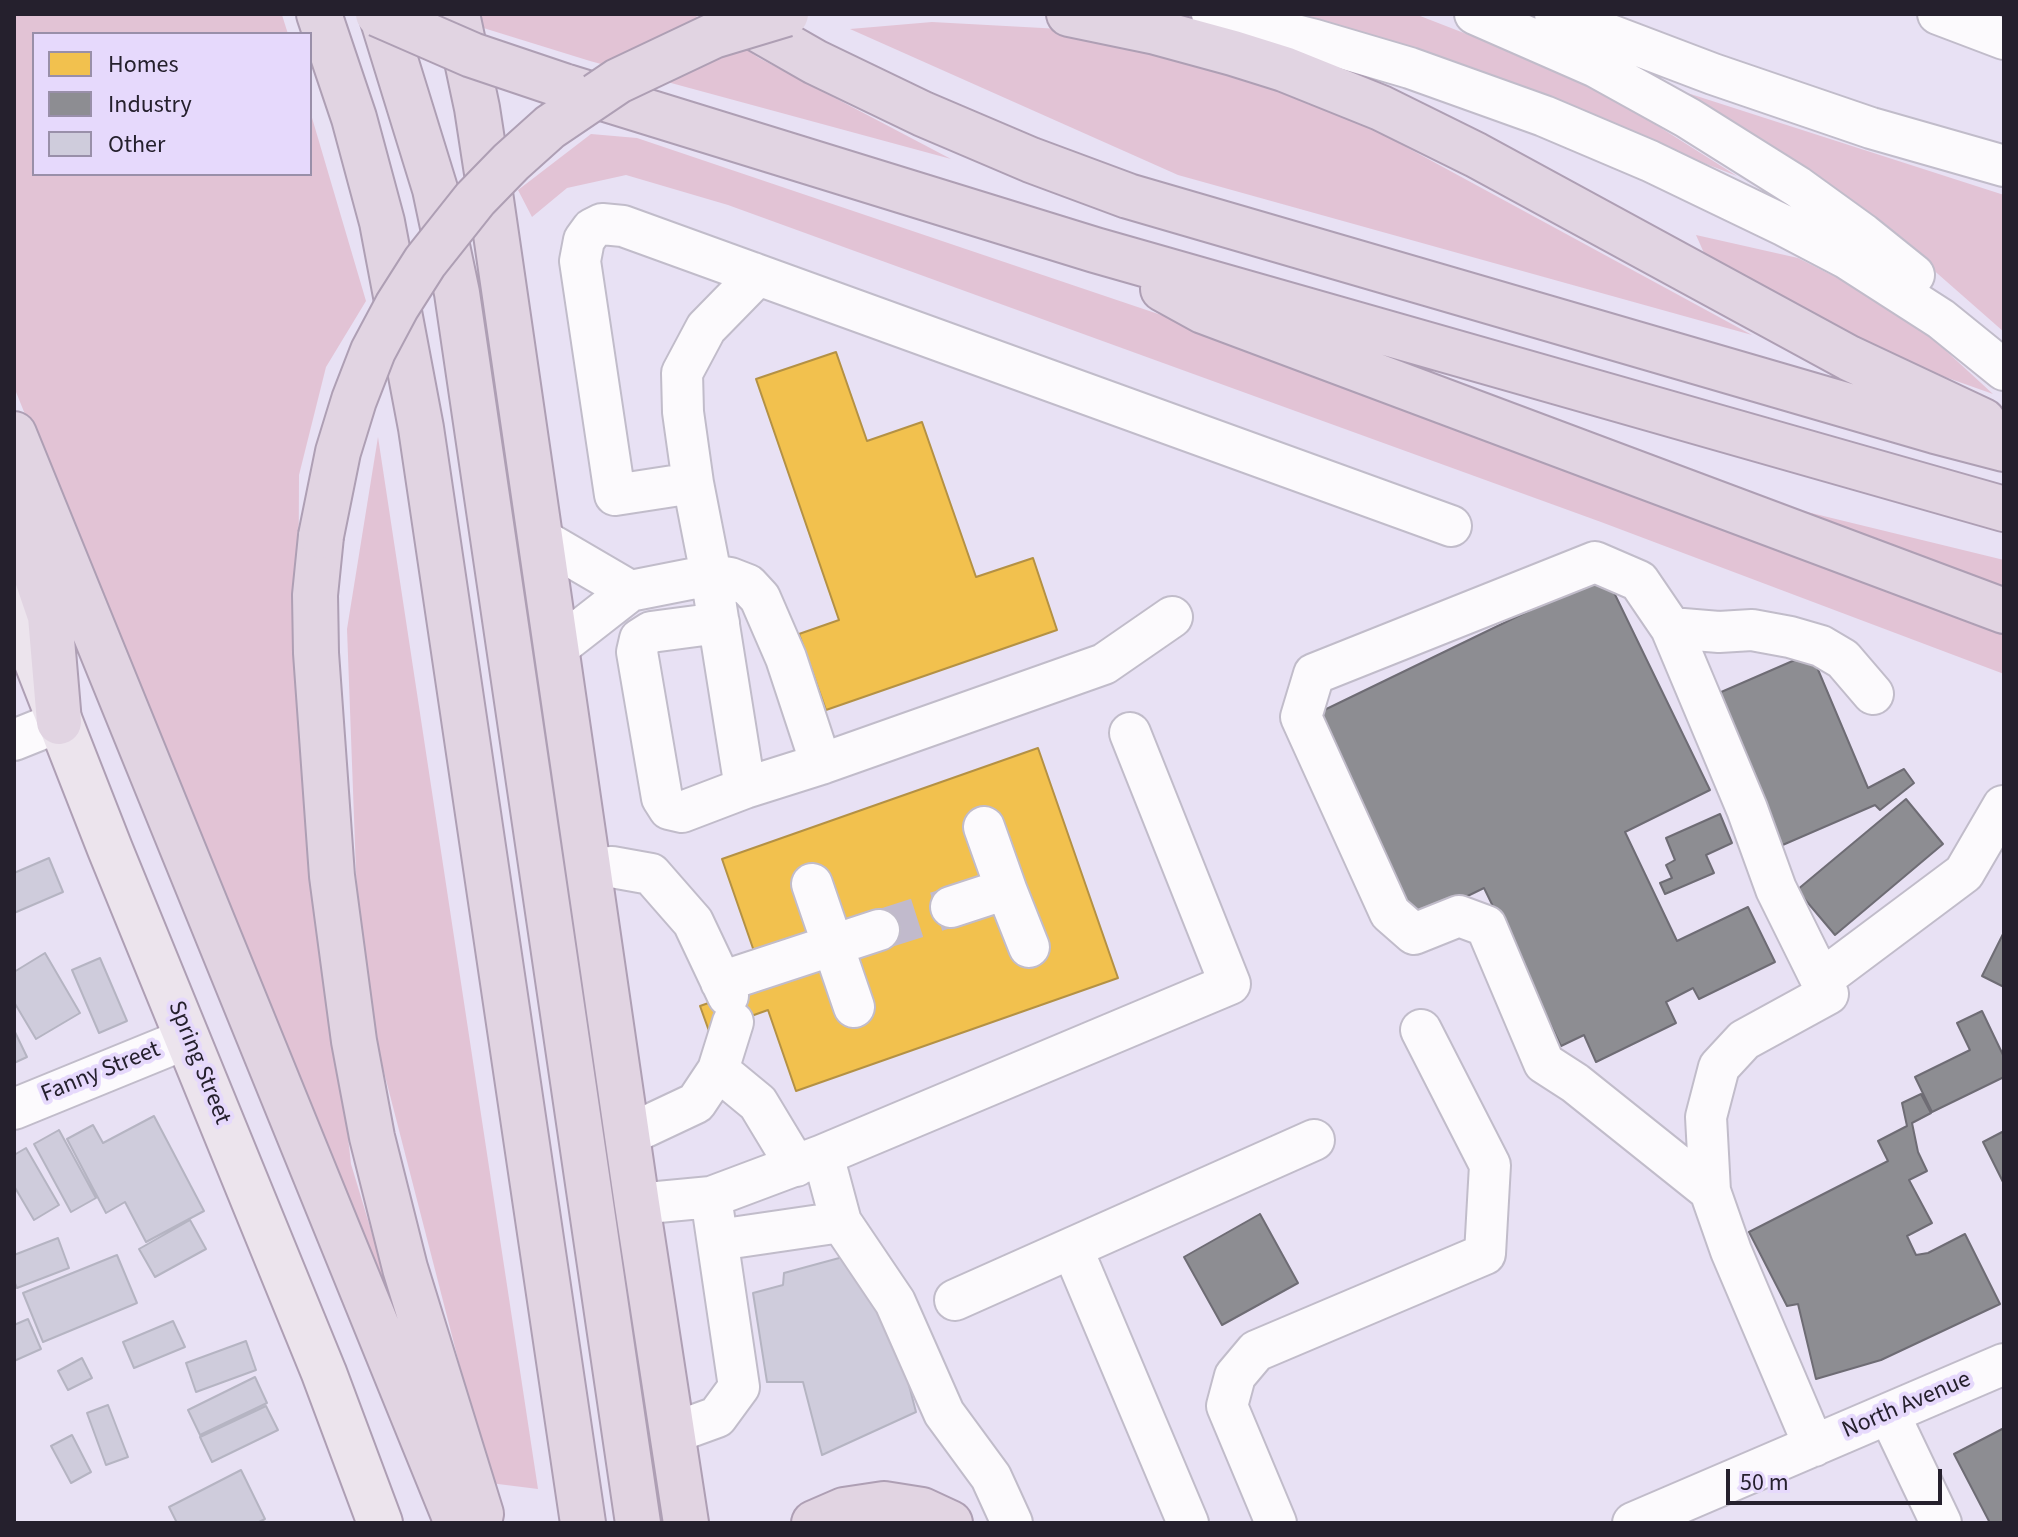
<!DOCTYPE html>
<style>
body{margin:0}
#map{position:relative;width:2018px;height:1537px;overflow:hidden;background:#e8e1f4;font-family:"Source Sans 3",sans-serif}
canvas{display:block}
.frame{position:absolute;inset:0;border:16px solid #25202d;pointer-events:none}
.legend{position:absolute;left:32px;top:32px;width:280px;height:144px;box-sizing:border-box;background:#e6d9fc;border:2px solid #998fa9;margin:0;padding:10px 14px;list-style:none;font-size:24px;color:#25202d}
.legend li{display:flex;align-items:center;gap:16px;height:40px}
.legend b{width:40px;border:2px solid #998fa9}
.scale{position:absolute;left:1726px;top:1469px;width:216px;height:36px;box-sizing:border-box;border:4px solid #25202d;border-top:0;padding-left:10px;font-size:24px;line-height:28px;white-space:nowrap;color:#25202d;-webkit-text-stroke:6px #e6d9fc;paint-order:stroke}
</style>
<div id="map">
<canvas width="2018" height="1537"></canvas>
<div class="frame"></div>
<ul class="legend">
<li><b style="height:22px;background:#f2c14e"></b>Homes</li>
<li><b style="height:22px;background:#8d8d92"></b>Industry</li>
<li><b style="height:22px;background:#cfccdc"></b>Other</li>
</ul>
<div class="scale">50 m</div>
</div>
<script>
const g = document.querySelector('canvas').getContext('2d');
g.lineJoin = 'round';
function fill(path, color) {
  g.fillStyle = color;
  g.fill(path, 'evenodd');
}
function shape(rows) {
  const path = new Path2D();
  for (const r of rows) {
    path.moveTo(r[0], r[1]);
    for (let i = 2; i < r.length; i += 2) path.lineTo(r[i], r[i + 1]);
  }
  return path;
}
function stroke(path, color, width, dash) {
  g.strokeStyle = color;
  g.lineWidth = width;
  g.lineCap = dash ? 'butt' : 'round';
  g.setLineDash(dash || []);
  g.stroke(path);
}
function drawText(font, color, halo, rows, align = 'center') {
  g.font = font + ' "Source Sans 3",sans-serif';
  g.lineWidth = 8;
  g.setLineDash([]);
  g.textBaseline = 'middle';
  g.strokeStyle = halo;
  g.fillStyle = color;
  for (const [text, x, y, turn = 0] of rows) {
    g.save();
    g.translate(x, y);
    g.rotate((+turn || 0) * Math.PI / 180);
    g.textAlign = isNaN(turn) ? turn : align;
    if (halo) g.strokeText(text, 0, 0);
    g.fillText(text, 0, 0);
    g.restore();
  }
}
fill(shape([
 [14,14,282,15,288,34,34,34,34,174,310,174,310,111,366,301,326,367,299,475,298,689,351,1164,404,1339,192,828,14,387],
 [475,14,693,14,759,58,951,159,590,61,477,26],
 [1287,14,1415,14,1585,80,1737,176,1398,44],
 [932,22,1061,29,1240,74,1373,129,1752,335,1178,175,850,29],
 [1678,90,2004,195,2004,332,1889,231],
 [591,134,637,138,1179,321,2004,632,2004,674,1601,522,728,205,626,175,567,188,532,217,518,190],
 [1696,235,1798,258,1859,289,1932,338,1993,394,1897,360,1704,253],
 [378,437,538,1489,490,1483,360,979,347,629],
 [1803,511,2004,560,2004,593]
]), '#e2c3d5');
const homes = shape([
 [836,352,867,441,922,422,976,577,1033,558,1057,630,826,710,799,634,839,620,756,379,836,352],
 [1038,748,1118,978,796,1091,768,1010,709,1031,700,1006,765,983,722,859,1038,748]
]);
fill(homes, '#f2c14e');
stroke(homes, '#b49144', 2);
const industry = shape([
 [1605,574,1710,790,1625,832,1677,941,1748,907,1775,962,1699,999,1693,988,1666,1002,1676,1023,1596,1062,1584,1035,1561,1046,1484,888,1416,921,1316,714,1605,574],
 [1811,653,1868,788,1904,769,1914,783,1880,810,1875,805,1778,847,1712,696,1811,653],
 [1906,799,1943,844,1835,935,1797,890,1906,799],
 [1720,814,1732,843,1706,855,1714,873,1665,894,1660,883,1672,878,1666,865,1675,860,1666,838,1720,814],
 [2003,934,2004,935,2004,987,1982,976,2003,934],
 [1982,1011,2004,1057,2004,1077,1932,1112,1915,1077,1970,1050,1957,1023,1982,1011],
 [1921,1094,1931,1113,1912,1123,1918,1152,1927,1171,1909,1180,1932,1223,1907,1236,1916,1255,1928,1253,1965,1234,2000,1304,1881,1360,1816,1379,1798,1304,1787,1306,1749,1232,1888,1161,1878,1141,1907,1126,1902,1103,1921,1094],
 [2004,1131,2004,1184,1983,1142,2004,1131],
 [1260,1214,1298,1283,1222,1325,1184,1257,1260,1214],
 [2004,1428,2004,1523,1990,1523,1954,1454,2004,1428]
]);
fill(industry, '#8d8d92');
stroke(industry, '#6e6c74', 2);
const building = shape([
 [49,858,63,892,14,913,14,873,49,858],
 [45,953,80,1013,36,1039,14,1002,14,972,45,953],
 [100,958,127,1021,99,1033,72,970,100,958],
 [14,1030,27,1057,14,1063,14,1030],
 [154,1116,204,1211,146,1242,125,1202,106,1213,67,1139,93,1125,103,1143,154,1116],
 [59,1130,96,1198,71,1212,34,1144,59,1130],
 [26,1148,59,1205,34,1220,14,1186,14,1155,26,1148],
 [190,1220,206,1249,155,1277,139,1249,190,1220],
 [58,1238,69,1268,17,1288,14,1281,14,1255,58,1238],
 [854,1254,883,1286,916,1412,822,1455,803,1382,767,1382,753,1293,783,1285,784,1273,854,1254],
 [117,1255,137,1303,43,1342,23,1293,117,1255],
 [28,1319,41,1349,14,1361,14,1325,28,1319],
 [173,1321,185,1347,134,1368,123,1342,173,1321],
 [246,1341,256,1370,196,1392,186,1363,246,1341],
 [82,1358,92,1378,68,1390,58,1371,82,1358],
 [255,1377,267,1403,200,1435,188,1410,255,1377],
 [108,1405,128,1457,106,1465,87,1413,108,1405],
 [266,1406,278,1430,212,1462,200,1437,266,1406],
 [72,1435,91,1472,71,1483,51,1446,72,1435],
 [241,1470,265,1519,257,1523,177,1523,169,1507,241,1470]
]);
fill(building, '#cfccdc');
stroke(building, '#b5b4c2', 2);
stroke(shape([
 [879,930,951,907]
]), '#c1bacc', 40, [40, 20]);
const minor = shape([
 [1212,14,1315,40,1410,68,1544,116,1650,161,1785,226,1846,258,1941,319,2004,370],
 [1475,14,1596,67,1688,118,1798,187,1863,234,1914,275],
 [1555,14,1713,74,1871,128,2004,166],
 [1938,14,2004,39],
 [693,483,683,412,682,373,706,328,750,283,753,273],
 [541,539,630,591,557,648],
 [630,591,711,575,693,483,615,495,580,261,584,240,592,229,602,224,623,226,1451,526],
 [719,623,651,632,640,639,637,652,662,798,669,809,682,812,745,788,821,764,1104,664,1172,617],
 [1671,628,1639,581,1595,562,1314,674,1301,717,1390,913,1414,934,1459,916,1486,926,1544,1063,1575,1083,1710,1191],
 [14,740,59,722],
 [745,788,711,575,730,578,748,585,760,598,786,658,821,764],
 [589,868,612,867,651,874,693,922,728,996],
 [812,884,854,1007],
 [1006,889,1029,947],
 [951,907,1006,889,984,827],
 [1821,980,1964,873,2003,806],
 [721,982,879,930],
 [718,1070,758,1103,796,1166],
 [14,1109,188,1038],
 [628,1135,696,1103,718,1070,733,1022],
 [823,1155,1230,984,1130,733],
 [711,1197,823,1155,841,1222,718,1240],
 [637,1204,711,1197,739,1387,717,1417,673,1433],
 [841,1222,895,1302,944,1413,991,1477,1012,1523],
 [1072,1248,1188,1523],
 [955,1300,1314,1140],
 [1889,1414,1941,1523],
 [1814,1446,1731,1251,1710,1191,1706,1117,1719,1067,1744,1040,1828,994,1776,889,1747,809,1671,628,1719,632,1752,630,1790,637,1821,646,1843,659,1873,694],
 [1276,1523,1227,1406,1235,1376,1256,1351,1485,1254,1490,1165,1421,1030],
 [1633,1523,2004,1364]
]);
const major = shape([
 [14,604,110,849,324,1373,380,1523]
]);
const highway = shape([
 [319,14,354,118,382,222,421,428,583,1523],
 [381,14,435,189,457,293,638,1523],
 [457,14,477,108,489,186,637,1204,686,1523],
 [731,14,815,62,923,114,1031,160,1128,196,1935,431,2004,449],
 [1069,14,1156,32,1233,53,1284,69,1381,108,1476,155,1849,358,1983,421],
 [567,87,1095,250,2004,509],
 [1163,289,1203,311,2004,611],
 [14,434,457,1523],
 [14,511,50,616,59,722],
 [321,536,315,595,316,653,332,876,354,1041,372,1137,405,1268,481,1514],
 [814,1523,844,1510,884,1504,922,1510,950,1523]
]);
stroke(minor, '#c1bcca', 44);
stroke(major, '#ae9fb4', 48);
stroke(highway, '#ae9fb4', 48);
stroke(minor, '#fcfafd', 40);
stroke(major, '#ece4ed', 44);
stroke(highway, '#e1d4e2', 44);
const highwayBridge = shape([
 [378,14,472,55,564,86],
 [321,536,338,452,354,400,373,351,397,306,425,262,475,199,511,162,550,127,618,81,713,36,786,14]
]);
stroke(highwayBridge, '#ae9fb4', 48, []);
stroke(highwayBridge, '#e1d4e2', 44);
drawText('24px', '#25202d', '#e6d9fc', [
 ["Spring Street",198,1063,68],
 ["Fanny Street",101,1073,-22],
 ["North Avenue",1907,1406,-23]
]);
</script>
